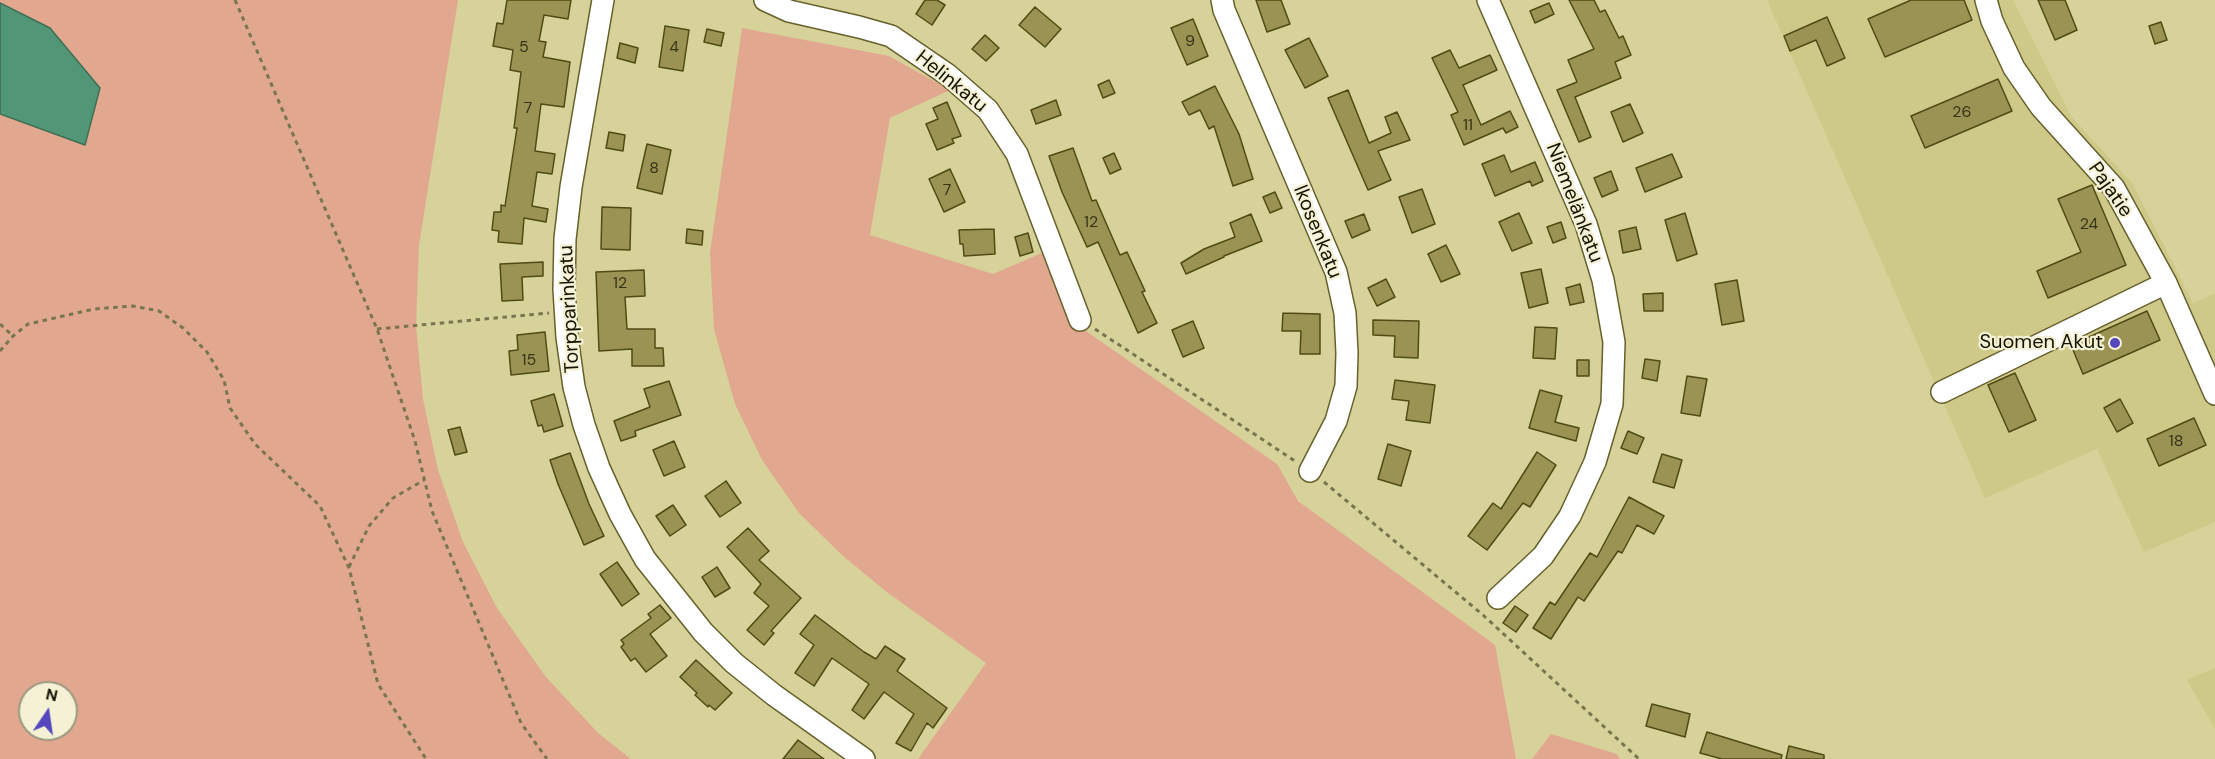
<!DOCTYPE html>
<meta charset="utf-8">
<style>
body{margin:0}
#map{position:relative;width:2215px;height:759px;overflow:hidden;background:#d7d29a;font-family:"DM Sans",sans-serif}
canvas{display:block}
.north{position:absolute;left:18px;top:681px;width:60px;height:60px;box-sizing:border-box;background:#f4f1d5;border:2px solid #9b9880;border-radius:50%;rotate:13deg;font-size:16px;font-weight:700;line-height:24px;text-align:center;color:#161301}
.north::after{content:'';display:block;margin:auto;width:21px;height:27px;background:#5747bf;clip-path:polygon(50% 0,100% 100%,50% 72%,0 100%)}
</style>
<div id="map">
<canvas width="2215" height="759"></canvas>
<div class="north">N</div>
</div>
<script>
const g = document.querySelector('canvas').getContext('2d');
g.lineJoin = 'round';
function fill(path, color) {
  g.fillStyle = color;
  g.fill(path, 'evenodd');
}
function shape(rows) {
  const path = new Path2D();
  for (const r of rows) {
    path.moveTo(r[0], r[1]);
    for (let i = 2; i < r.length; i += 2) path.lineTo(r[i], r[i + 1]);
  }
  return path;
}
function stroke(path, color, width, dash) {
  g.strokeStyle = color;
  g.lineWidth = width;
  g.lineCap = dash ? 'butt' : 'round';
  g.setLineDash(dash || []);
  g.stroke(path);
}
function drawText(font, color, halo, rows, align = 'center') {
  g.font = font + ' "DM Sans",sans-serif';
  g.lineWidth = 4.5;
  g.setLineDash([]);
  g.textBaseline = 'middle';
  g.strokeStyle = halo;
  g.fillStyle = color;
  for (const [text, x, y, turn = 0] of rows) {
    g.save();
    g.translate(x, y);
    g.rotate((+turn || 0) * Math.PI / 180);
    g.textAlign = isNaN(turn) ? turn : align;
    if (halo) g.strokeText(text, 0, 0);
    g.fillText(text, 0, 0);
    g.restore();
  }
}
fill(shape([
 [1767,0,2013,0,2071,116,2133,184,2193,303,2215,293,2215,522,2144,552,2097,449,1985,498],
 [2215,668,2215,729,2187,680]
]), '#cfc989');
fill(shape([
 [0,0,458,0,419,245,416,326,423,399,438,470,463,542,497,608,546,677,598,733,631,759,0,759,0,114,85,145,0,3],
 [30,693,66,693,66,729,30,729],
 [742,28,889,56,950,90,890,118,870,235,993,274,1044,252,1073,322,1277,464,1298,501,1495,645,1516,759,918,759,986,663,888,593,843,556,799,513,762,460,735,404,714,329,710,253],
 [1551,734,1617,754,1620,759,1532,759]
]), '#e2a78f');
const water = shape([
 [0,3,50,28,100,88,85,145,0,114,0,3]
]);
fill(water, '#529678');
stroke(water, '#406f54', 1.5);
const building = shape([
 [507,0,571,0,568,19,544,15,539,41,546,42,543,57,570,62,564,107,541,104,535,151,555,154,552,174,537,172,532,206,548,209,546,222,524,218,522,244,498,242,499,231,492,230,494,212,501,212,501,205,505,206,517,128,514,128,521,72,510,70,513,50,493,46,497,23,503,24,507,0],
 [925,0,937,0,945,5,932,25,916,14,925,0],
 [1256,0,1281,0,1290,24,1267,32,1256,0],
 [1569,0,1594,0,1600,12,1605,10,1619,38,1623,36,1631,55,1615,62,1621,78,1575,97,1591,137,1579,142,1557,90,1577,82,1568,60,1594,49,1569,0],
 [1911,0,1964,0,1972,20,1885,57,1868,19,1911,0],
 [2038,0,2065,0,2077,30,2055,40,2038,0],
 [1549,3,1554,14,1535,23,1530,11,1549,3],
 [1035,7,1061,29,1045,47,1019,25,1035,7],
 [1827,17,1845,58,1827,66,1816,40,1790,51,1784,36,1827,17],
 [1193,19,1208,56,1187,65,1171,28,1193,19],
 [2161,22,2167,40,2155,44,2149,26,2161,22],
 [665,26,689,30,683,71,659,67,665,26],
 [707,29,724,33,721,46,704,42,707,29],
 [985,35,999,48,986,61,972,49,985,35],
 [1309,38,1328,76,1305,88,1285,50,1309,38],
 [620,43,638,48,635,63,617,58,620,43],
 [1450,50,1459,68,1490,55,1497,70,1463,85,1481,125,1510,111,1518,127,1506,133,1503,128,1464,145,1451,115,1458,112,1432,58,1450,50],
 [1998,79,2012,111,1925,148,1911,116,1998,79],
 [1109,80,1115,93,1103,98,1098,85,1109,80],
 [1215,86,1239,134,1253,179,1233,186,1214,126,1209,129,1200,110,1189,115,1182,102,1215,86],
 [1348,90,1369,143,1391,133,1385,117,1397,112,1410,140,1378,151,1391,180,1368,190,1328,98,1348,90],
 [1056,100,1061,115,1036,124,1031,110,1056,100],
 [947,102,961,136,952,139,954,143,937,150,926,124,938,119,933,108,947,102],
 [1630,104,1643,133,1623,142,1611,112,1630,104],
 [609,132,625,135,623,151,606,148,609,132],
 [647,144,671,150,662,194,637,188,647,144],
 [1073,148,1092,201,1096,200,1120,255,1127,252,1145,291,1142,292,1157,323,1138,333,1098,242,1087,247,1062,192,1049,156,1073,148],
 [1114,153,1121,169,1110,174,1103,158,1114,153],
 [1672,154,1682,177,1645,192,1636,168,1672,154],
 [1504,155,1511,172,1535,162,1543,181,1532,186,1530,181,1495,196,1482,164,1504,155],
 [950,169,965,202,944,212,929,179,950,169],
 [1611,171,1618,190,1602,197,1594,178,1611,171],
 [2092,185,2126,265,2048,298,2037,271,2081,252,2058,199,2092,185],
 [1422,189,1435,224,1412,233,1399,197,1422,189],
 [1275,192,1282,208,1270,213,1263,197,1275,192],
 [602,207,631,208,630,250,601,249,602,207],
 [1519,213,1532,243,1512,251,1499,222,1519,213],
 [1685,213,1697,254,1677,261,1665,220,1685,213],
 [1251,214,1262,241,1224,256,1224,257,1186,274,1181,263,1204,249,1235,237,1230,223,1251,214],
 [1364,214,1370,230,1352,238,1345,221,1364,214],
 [1561,222,1566,238,1553,243,1547,227,1561,222],
 [1636,227,1641,249,1623,253,1619,231,1636,227],
 [687,229,703,231,702,245,686,243,687,229],
 [994,229,995,254,964,256,963,244,960,244,959,230,994,229],
 [1028,233,1033,252,1020,256,1015,237,1028,233],
 [1446,245,1460,274,1441,282,1428,254,1446,245],
 [543,262,543,276,522,277,523,300,502,301,500,264,543,262],
 [1541,269,1548,303,1529,308,1521,273,1541,269],
 [644,270,645,296,625,297,627,329,655,329,655,348,663,348,664,366,632,366,632,349,599,351,596,272,644,270],
 [1386,279,1395,297,1377,306,1368,288,1386,279],
 [1737,280,1744,321,1722,325,1715,284,1737,280],
 [1580,284,1584,302,1570,305,1566,288,1580,284],
 [1663,293,1663,311,1644,311,1643,294,1663,293],
 [2147,311,2160,340,2083,374,2071,345,2147,311],
 [1283,313,1320,314,1320,354,1300,354,1301,331,1282,331,1283,313],
 [1373,320,1419,321,1418,358,1394,357,1395,336,1373,335,1373,320],
 [1193,321,1204,348,1183,357,1172,330,1193,321],
 [1535,327,1557,328,1555,359,1533,358,1535,327],
 [545,332,549,371,511,375,509,351,518,350,517,335,545,332],
 [1645,359,1660,361,1657,381,1642,378,1645,359],
 [1577,360,1589,360,1589,376,1577,376,1577,360],
 [2015,373,2036,420,2009,432,1988,385,2015,373],
 [1687,376,1707,379,1700,416,1681,413,1687,376],
 [1395,380,1435,385,1430,423,1406,420,1409,401,1392,399,1395,380],
 [669,381,681,415,635,431,636,436,621,441,614,421,650,407,644,389,669,381],
 [1540,390,1562,396,1555,422,1579,428,1576,441,1529,428,1540,390],
 [554,394,563,426,544,432,542,425,538,426,531,401,554,394],
 [2120,399,2133,423,2117,432,2104,408,2120,399],
 [2194,418,2206,445,2159,466,2147,439,2194,418],
 [460,427,467,452,455,455,448,430,460,427],
 [1628,431,1644,438,1637,454,1621,448,1628,431],
 [674,441,685,467,664,476,653,450,674,441],
 [1388,444,1411,451,1401,486,1378,479,1388,444],
 [1537,452,1556,465,1530,507,1523,503,1487,550,1468,536,1493,503,1501,509,1537,452],
 [570,453,589,504,604,536,584,545,558,484,550,460,570,453],
 [1662,454,1682,460,1674,488,1653,482,1662,454],
 [726,481,741,503,720,517,705,496,726,481],
 [1629,497,1664,516,1654,534,1637,525,1622,553,1618,551,1584,601,1578,597,1551,639,1533,628,1550,602,1555,605,1590,553,1597,557,1629,497],
 [673,505,686,525,670,536,656,516,673,505],
 [748,528,769,551,759,560,801,598,771,631,774,633,764,645,747,630,769,606,754,593,761,584,727,547,748,528],
 [617,562,639,594,622,606,600,574,617,562],
 [717,567,730,588,715,597,702,577,717,567],
 [660,605,671,618,650,634,667,656,646,672,635,658,631,661,621,647,624,644,621,640,651,618,648,614,660,605],
 [1515,606,1528,615,1516,632,1503,623,1515,606],
 [815,615,864,652,876,659,885,646,905,659,897,671,947,708,933,728,927,723,911,751,896,743,914,714,884,692,864,719,852,710,869,684,832,658,814,686,795,673,814,645,800,634,815,615],
 [696,660,732,693,715,710,709,705,708,707,695,695,697,693,680,677,696,660],
 [1652,704,1690,714,1685,737,1646,726,1652,704],
 [1707,732,1782,755,1781,759,1722,759,1700,753,1707,732],
 [798,740,824,759,783,759,798,740],
 [1789,746,1824,755,1824,759,1786,759,1789,746]
]);
fill(building, '#9a9354');
stroke(building, '#504b14', 1.5);
const minor = shape([
 [603,0,571,187,565,239,564,289,567,337,574,387,584,425,599,468,620,514,645,559,703,632,734,663,774,695,864,759],
 [765,0,789,11,859,27,891,36,948,75,988,110,1017,154,1080,320],
 [1222,0,1224,10,1336,272,1345,313,1347,353,1346,386,1336,421,1310,471],
 [1488,0,1586,224,1603,280,1614,342,1612,404,1595,462,1570,516,1543,556,1498,598],
 [1986,0,1992,21,2014,68,2041,107,2114,188,2166,283,2215,394],
 [1942,392,2166,283]
]);
stroke(minor, '#66602b', 24);
stroke(shape([
 [235,0,377,329,415,441,432,511,521,723,547,759],
 [0,324,13,336],
 [377,329,549,313],
 [1095,329,1295,461],
 [0,351,13,336,28,324,94,309,133,306,159,311,183,328,207,352,224,380,230,408,255,444,320,506,349,568,378,684,426,759],
 [1324,482,1483,615,1639,759],
 [349,567,369,526,393,498,424,480]
]), '#79754f', 3, [4.5, 4.5]);
stroke(minor, '#fff', 21);
for (const [x, y, r, color] of [
 [2115,343,6,"#5747bf"]
]) {
  const dot = new Path2D();
  dot.arc(x, y, r, 0, 2 * Math.PI);
  g.fillStyle = color;
  g.fill(dot);
  stroke(dot, '#f4f1d5', 2);
}
drawText('16px', '#373316', null, [
 ["9",1190,42],
 ["5",524,48],
 ["4",674,48],
 ["7",528,109],
 ["26",1962,113],
 ["11",1468,126],
 ["8",654,169],
 ["7",947,191],
 ["12",1091,223],
 ["24",2089,225],
 ["12",620,284],
 ["15",529,361],
 ["18",2176,442]
]);
drawText('20px', '#161301', '#f4f1d5', [
 ["Helinkatu",951,82,39],
 ["Pajatie",2110,190,55],
 ["Niemelänkatu",1574,203,69],
 ["Ikosenkatu",1317,232,68],
 ["Torpparinkatu",570,309,-93]
]);
drawText('20px', '#161301', '#f4f1d5', [
 ["Suomen Akut",2103,343]
], 'right');
</script>
